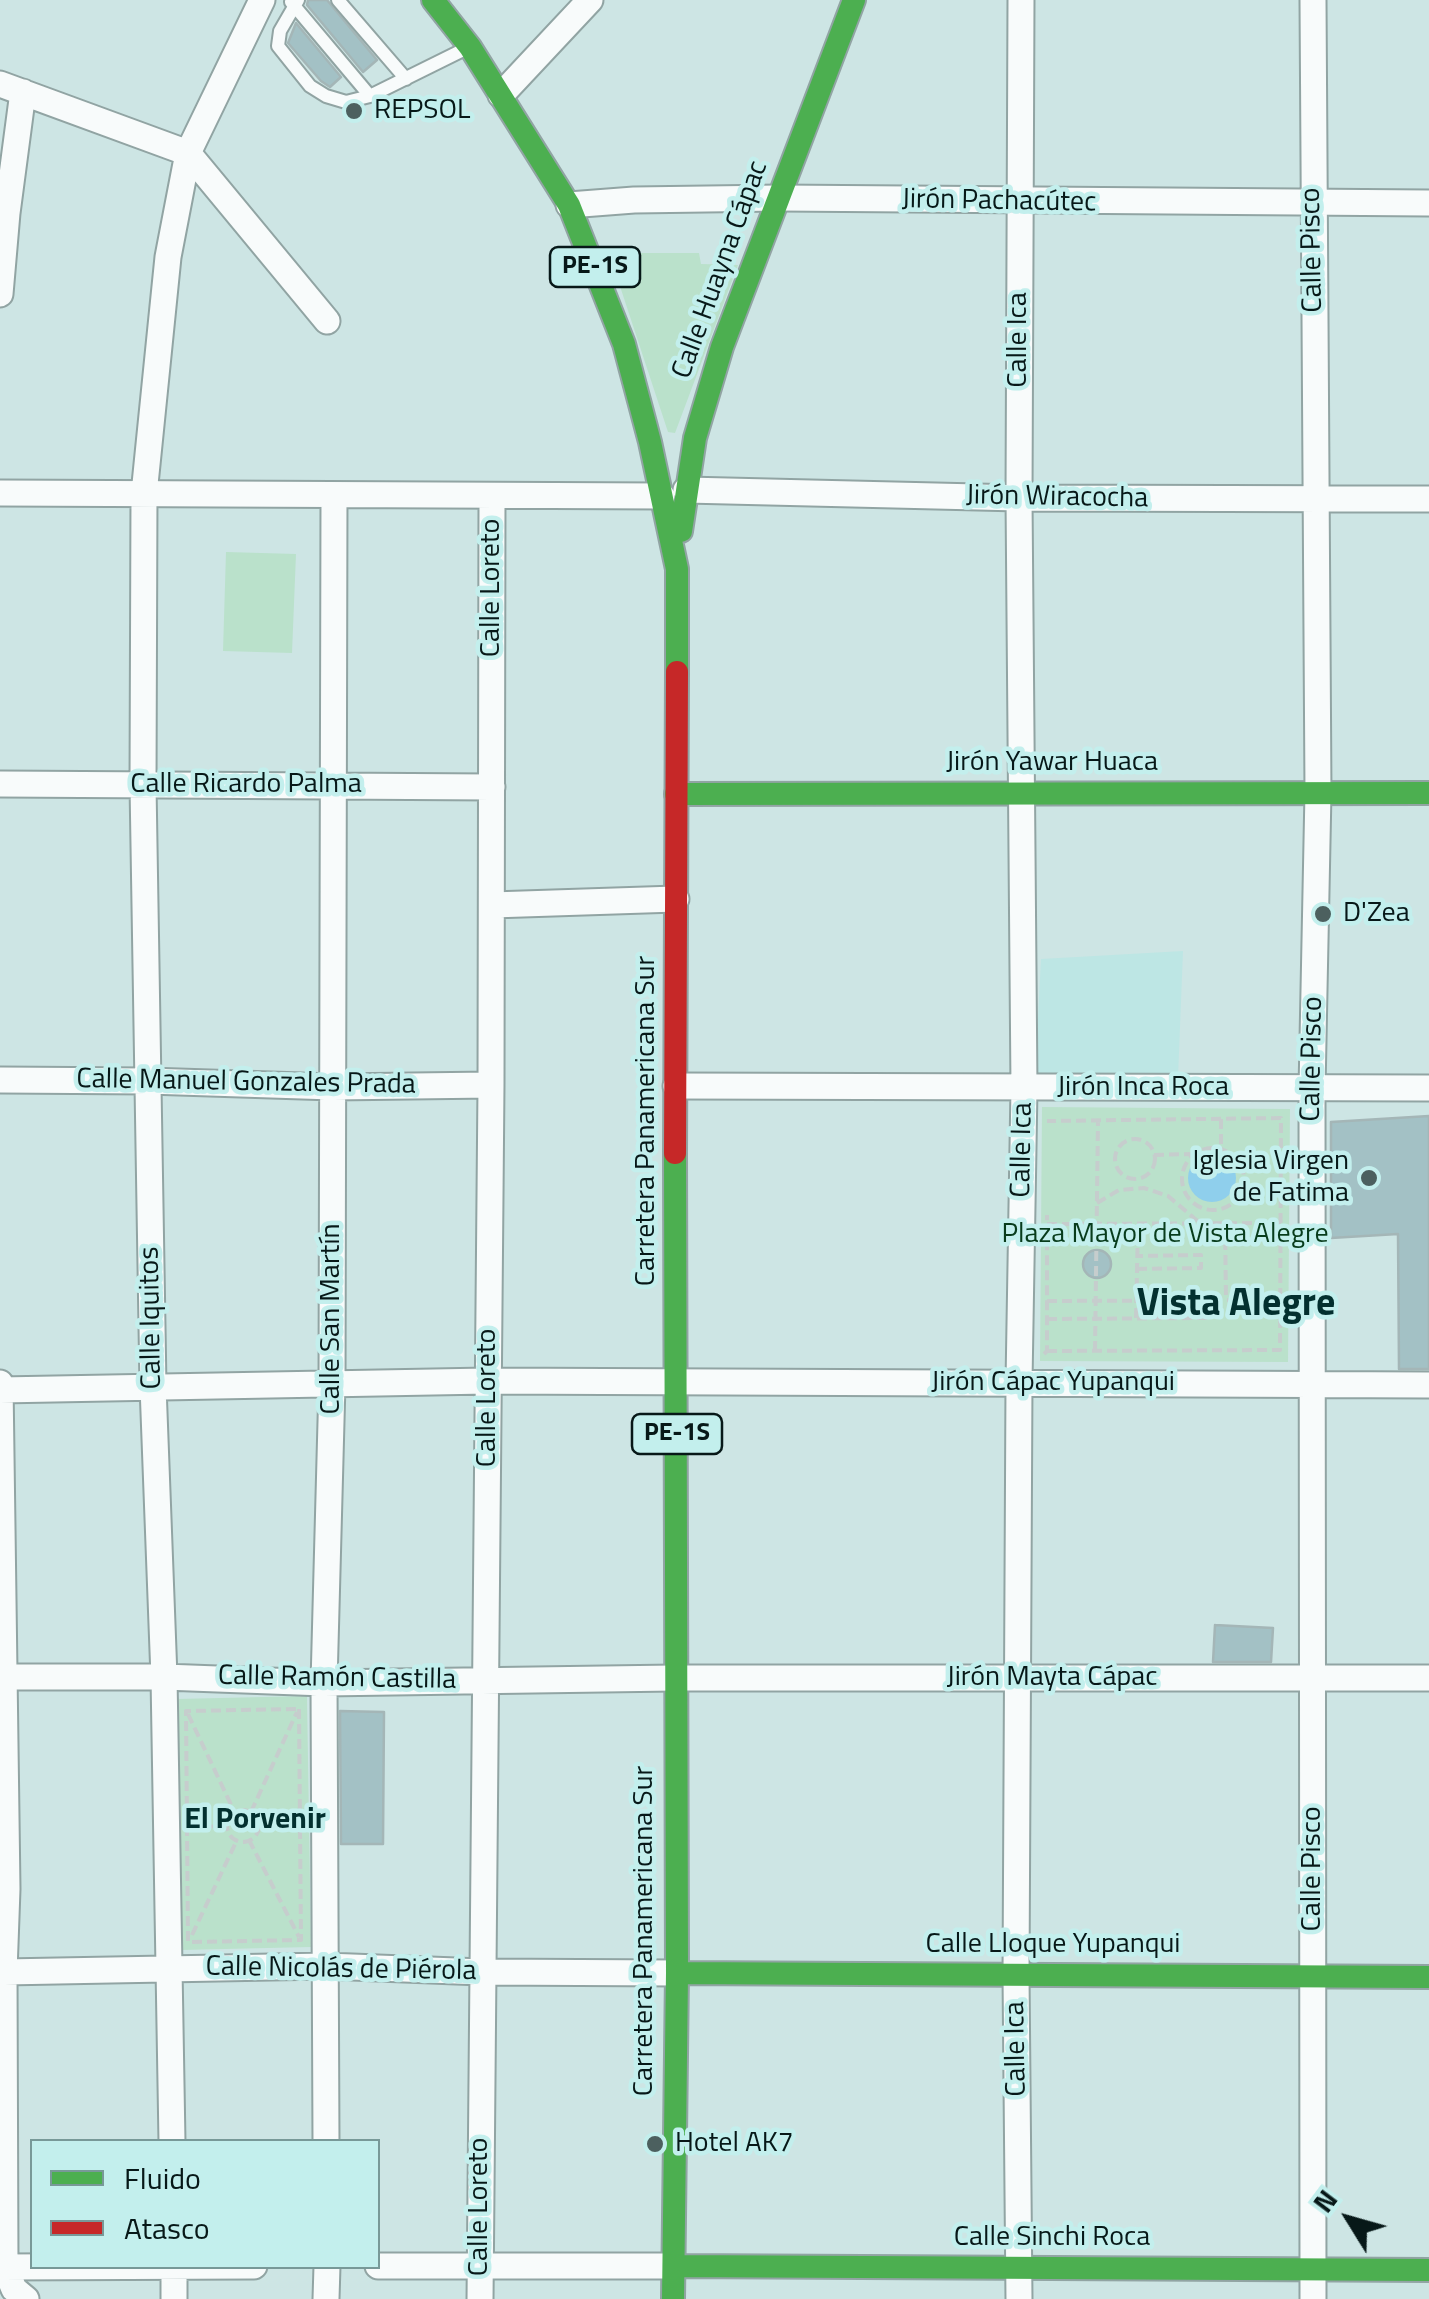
<!DOCTYPE html>
<meta charset="utf-8">
<style>
body{margin:0}
#map{position:relative;width:1429px;height:2299px;overflow:hidden;background:#cde5e4;font-family:"Titillium Web",sans-serif}
canvas{display:block}
.legend{position:absolute;left:30px;top:2139px;width:350px;height:130px;box-sizing:border-box;background:#c3efed;border:2px solid #789998;margin:0;padding:12px 18px;list-style:none;font-size:30px;color:#071818}
.legend li{display:flex;align-items:center;gap:20px;height:50px}
.legend b{width:50px;border:2px solid #789998}
.north{position:absolute;left:1299px;top:2169px;width:100px;height:100px;-webkit-text-stroke:8px #c3efed;paint-order:stroke;rotate:307deg;font-size:28px;font-weight:700;line-height:40px;text-align:center;color:#071818}
.north::after{content:'';display:block;margin:auto;width:35px;height:45px;background:#071818;clip-path:polygon(50% 0,100% 100%,50% 72%,0 100%)}
</style>
<div id="map">
<canvas width="1429" height="2299"></canvas>
<ul class="legend">
<li><b style="height:12px;background:#4caf50"></b>Fluido</li>
<li><b style="height:12px;background:#c62828"></b>Atasco</li>
</ul>
<div class="north">N</div>
</div>
<script>
const g = document.querySelector('canvas').getContext('2d');
g.lineJoin = 'round';
function fill(path, color) {
  g.fillStyle = color;
  g.fill(path, 'evenodd');
}
function shape(rows) {
  const path = new Path2D();
  for (const r of rows) {
    if (r.length === 3) {
      path.moveTo(r[0] + r[2], r[1]);
      path.arc(r[0], r[1], r[2], 0, 2 * Math.PI);
      continue;
    }
    path.moveTo(r[0], r[1]);
    for (let i = 2; i < r.length; i += 2) path.lineTo(r[i], r[i + 1]);
  }
  return path;
}
function stroke(path, color, width, dash) {
  g.strokeStyle = color;
  g.lineWidth = width;
  g.lineCap = dash ? 'butt' : 'round';
  g.setLineDash(dash || []);
  g.stroke(path);
}
function drawText(font, color, halo, rows, align = 'center') {
  g.font = font + ' "Titillium Web",sans-serif';
  g.lineWidth = 9;
  g.setLineDash([]);
  g.textBaseline = 'middle';
  g.strokeStyle = halo;
  g.fillStyle = color;
  for (const [text, x, y, turn = 0] of rows) {
    g.save();
    g.translate(x, y);
    g.rotate((+turn || 0) * Math.PI / 180);
    g.textAlign = isNaN(turn) ? turn : align;
    if (halo) g.strokeText(text, 0, 0);
    g.fillText(text, 0, 0);
    g.restore();
  }
}
fill(shape([
 [1183,951,1178,1078,1035,1077,1041,959]
]), '#bde6e4');
fill(shape([
 [622,253,699,253,701,264,738,265,675,433,668,432,613,265],
 [226,552,296,554,292,653,223,651],
 [1042,1107,1290,1109,1288,1362,1040,1361],
 [307,1696,311,1947,181,1950,177,1699]
]), '#bae1cb');
fill(shape([
 [1212,1178,24]
]), '#8fcfec');
const building = shape([
 [308,0,327,0,377,60,363,72,307,5,308,0],
 [296,23,341,77,330,87,321,81,288,43,296,23],
 [1429,1116,1429,1369,1399,1369,1398,1234,1331,1238,1331,1122,1429,1116],
 [1097,1264,14],
 [1215,1625,1273,1628,1271,1662,1213,1662,1215,1625],
 [340,1711,384,1712,383,1844,341,1844,340,1711]
]);
fill(building, '#a3c1c5');
stroke(building, '#a4b6b7', 2.5);
const lane = shape([
 [298,0,280,31,278,46,310,86,326,96,346,102,370,96,463,50],
 [338,0,406,79],
 [291,2,370,96]
]);
const street = shape([
 [1313,0,1318,792,1312,1089,1313,2299],
 [0,84,188,153,327,321],
 [501,95,590,0],
 [569,205,634,200,779,198,1429,203],
 [0,294,7,213,23,92],
 [686,490,1019,498,1429,499],
 [0,493,662,496],
 [0,784,492,787],
 [492,905,676,899],
 [0,1080,148,1081,333,1087,491,1085],
 [676,1086,1429,1088],
 [0,1383,7,1889,4,1972,5,2268,14,2289,26,2299],
 [0,1390,487,1381,1429,1385],
 [0,1677,164,1677,324,1683,674,1678,1429,1678],
 [4,1972,326,1966,482,1972,677,1973],
 [172,2142,164,1677,153,1386,143,785,144,494,168,257,188,153,262,0],
 [326,2142,324,1683,332,1384,334,496],
 [378,2266,674,2266],
 [0,2267,254,2266],
 [174,2299,174,2266],
 [326,2299,327,2266],
 [480,2299,491,1085,492,496],
 [1019,2299,1016,1975,1019,1382,1024,1088,1019,498,1021,0]
]);
const fast = shape([
 [433,0,470,47,569,205,624,344,650,442,677,569,677,672],
 [681,531,695,438,722,347,854,0],
 [676,794,1429,793],
 [677,1973,1429,1977],
 [674,2266,1429,2270],
 [673,2299,677,1973,675,1153]
]);
const jam = shape([
 [675,1153,677,672]
]);
stroke(lane, '#91a4a3', 16);
stroke(street, '#91a4a3', 29);
stroke(fast, '#91a4a3', 26);
stroke(jam, '#91a4a3', 26);
stroke(shape([
 [1221,1119,1221,1148],
 [1135,1159,20],
 [1213,1179,31],
 [1154,1155,1193,1154],
 [1097,1203,1119,1190,1144,1188,1168,1196,1201,1224],
 [1047,1224,1281,1223],
 [1225,1225,1226,1300],
 [1137,1269,1201,1268,1201,1255,1137,1256],
 [1047,1301,1281,1300],
 [1136,1318,1138,1224],
 [1047,1319,1211,1318,1211,1302],
 [1047,1351,1280,1350,1281,1118,1047,1121],
 [1095,1351,1098,1120],
 [1044,1354,1047,1351,1047,1215],
 [299,1709,301,1940,188,1942,186,1711,299,1709],
 [188,1714,235,1813],
 [243,1826,16],
 [251,1812,297,1712],
 [259,1825,299,1825],
 [188,1827,228,1826],
 [249,1840,299,1937],
 [192,1935,237,1840]
]), '#c6cdcd', 4, [10, 5]);
stroke(lane, '#f8fbfb', 12);
stroke(street, '#f8fbfb', 25);
stroke(fast, '#4caf50', 22);
stroke(jam, '#c62828', 22);
for (const [x, y, r, color] of [
 [354,111,10,"#4c605f"],
 [1323,914,10,"#4c605f"],
 [1369,1178,10,"#4c605f"],
 [655,2144,10,"#4c605f"]
]) {
  const dot = new Path2D();
  dot.arc(x, y, r, 0, 2 * Math.PI);
  g.fillStyle = color;
  g.fill(dot);
  stroke(dot, '#c3efed', 4);
}
for (const [x, y, w] of [
 [595,267,90],
 [677,1434,90]
]) {
  const box = new Path2D();
  box.roundRect(x - w / 2, y - 20, w, 40, 8);
  g.fillStyle = '#c3efed';
  g.fill(box);
  stroke(box, '#071818', 2.5);
}
drawText('bold 25px', '#071818', null, [
 ["PE-1S",595,267],
 ["PE-1S",677,1434]
]);
drawText('28px', '#071818', '#c3efed', [
 ["REPSOL",374,111],
 ["D'Zea",1343,914],
 ["Iglesia Virgen",1349,1162,"right"],
 ["de Fatima",1349,1194,"right"],
 ["Hotel AK7",675,2144]
], 'left');
drawText('28px', '#071818', '#c3efed', [
 ["Jirón Pachacútec",999,202,1],
 ["Calle Pisco",1313,250,-91],
 ["Calle Huayna Cápac",721,270,-70],
 ["Calle Ica",1019,340,-90],
 ["Jirón Wiracocha",1057,498,1],
 ["Calle Loreto",492,588,-90],
 ["Jirón Yawar Huaca",1052,763],
 ["Calle Ricardo Palma",246,785],
 ["Calle Pisco",1313,1059,-89],
 ["Calle Manuel Gonzales Prada",246,1083,1],
 ["Jirón Inca Roca",1143,1088],
 ["Carretera Panamericana Sur",647,1121,-90],
 ["Calle Ica",1023,1150,-89],
 ["Calle Iquitos",152,1318,-91],
 ["Calle San Martín",332,1319,-90],
 ["Jirón Cápac Yupanqui",1053,1383],
 ["Calle Loreto",488,1398,-90],
 ["Jirón Mayta Cápac",1052,1678],
 ["Calle Ramón Castilla",337,1679,1],
 ["Calle Pisco",1313,1869,-90],
 ["Carretera Panamericana Sur",645,1931,-90],
 ["Calle Lloque Yupanqui",1053,1945],
 ["Calle Nicolás de Piérola",341,1970,1],
 ["Calle Ica",1017,2049,-91],
 ["Calle Loreto",480,2207,-90],
 ["Calle Sinchi Roca",1052,2238]
]);
drawText('28px', '#083c1c', '#c3efed', [
 ["Plaza Mayor de Vista Alegre",1165,1235]
]);
drawText('bold 30px', '#03302f', '#c3efed', [
 ["El Porvenir",255,1821]
]);
drawText('bold 38px', '#03302f', '#c3efed', [
 ["Vista Alegre",1236,1306]
]);
</script>
